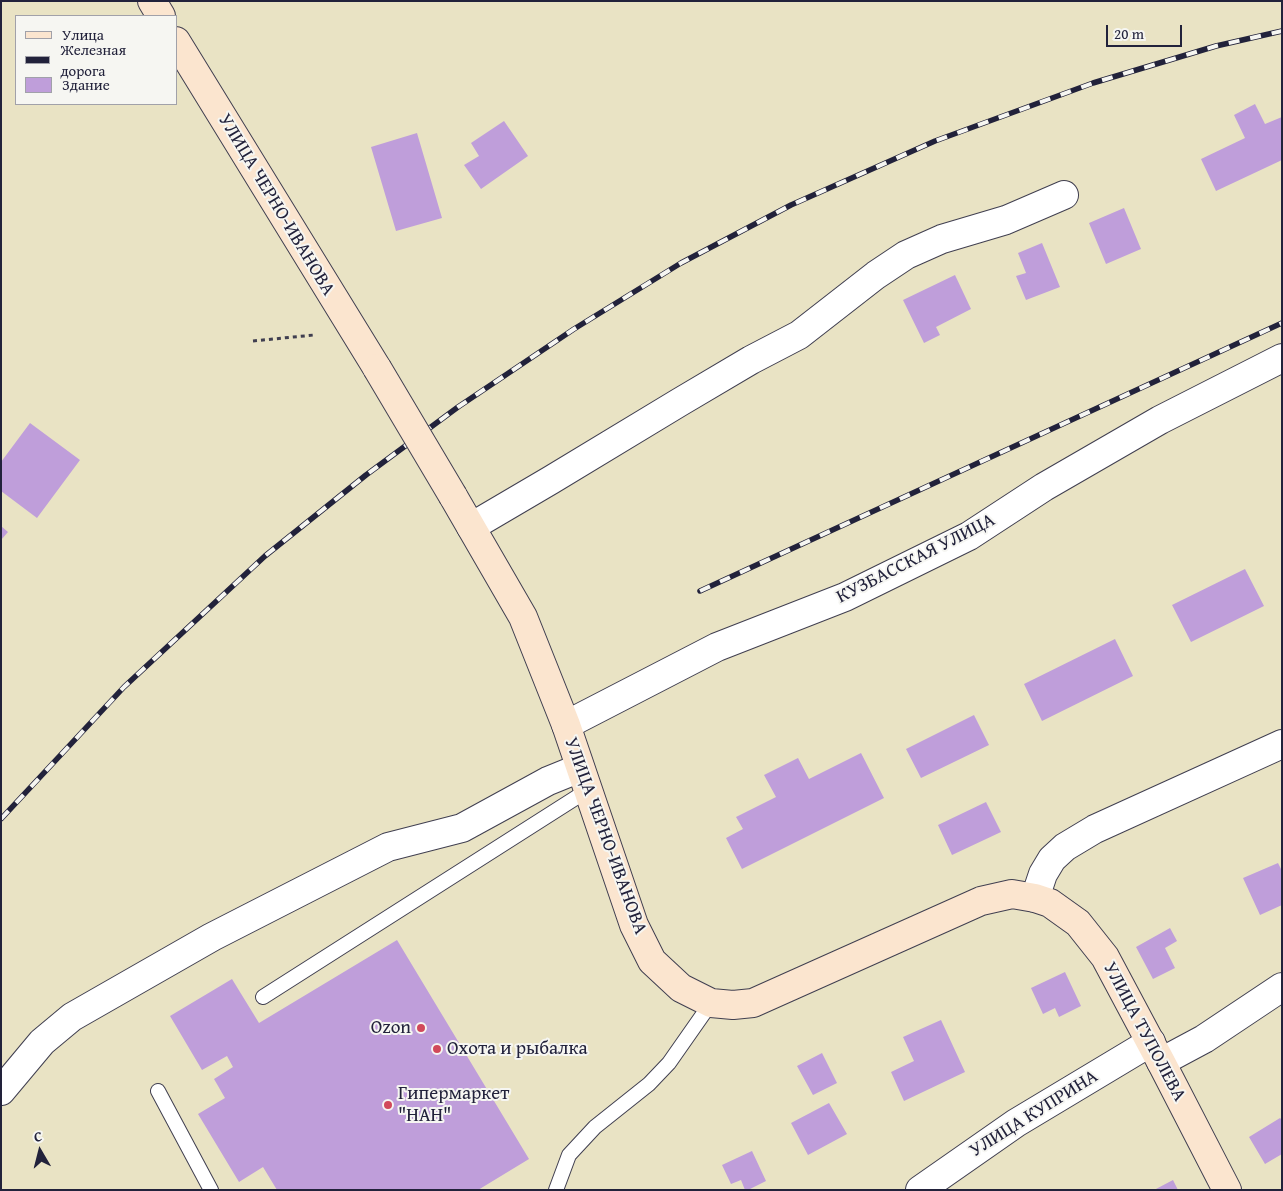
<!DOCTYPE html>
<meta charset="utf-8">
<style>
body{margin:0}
#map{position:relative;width:1283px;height:1191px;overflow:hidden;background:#e9e3c4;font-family:"Gentium Book Plus",serif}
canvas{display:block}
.frame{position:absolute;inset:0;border:2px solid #22223b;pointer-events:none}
.legend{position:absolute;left:15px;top:15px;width:162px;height:90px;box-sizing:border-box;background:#f6f6f2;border:1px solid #a1a1a9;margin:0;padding:6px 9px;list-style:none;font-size:15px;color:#22223b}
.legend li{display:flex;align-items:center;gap:10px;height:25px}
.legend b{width:25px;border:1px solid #a1a1a9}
.north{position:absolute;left:15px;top:1126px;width:50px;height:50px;-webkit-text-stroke:4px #f6f6f2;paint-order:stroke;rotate:352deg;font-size:14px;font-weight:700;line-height:20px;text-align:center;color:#22223b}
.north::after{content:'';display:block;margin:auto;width:18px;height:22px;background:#22223b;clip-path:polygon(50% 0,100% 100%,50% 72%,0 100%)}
.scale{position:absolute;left:1106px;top:25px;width:76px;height:22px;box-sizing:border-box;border:2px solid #22223b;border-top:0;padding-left:6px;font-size:15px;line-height:18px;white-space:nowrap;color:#22223b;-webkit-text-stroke:4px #f6f6f2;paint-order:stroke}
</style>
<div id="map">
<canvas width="1283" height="1191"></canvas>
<div class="frame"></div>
<ul class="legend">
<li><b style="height:6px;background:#fbe5cf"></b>Улица</li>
<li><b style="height:6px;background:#22223b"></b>Железная дорога</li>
<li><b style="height:14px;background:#bf9eda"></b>Здание</li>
</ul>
<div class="north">С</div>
<div class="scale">20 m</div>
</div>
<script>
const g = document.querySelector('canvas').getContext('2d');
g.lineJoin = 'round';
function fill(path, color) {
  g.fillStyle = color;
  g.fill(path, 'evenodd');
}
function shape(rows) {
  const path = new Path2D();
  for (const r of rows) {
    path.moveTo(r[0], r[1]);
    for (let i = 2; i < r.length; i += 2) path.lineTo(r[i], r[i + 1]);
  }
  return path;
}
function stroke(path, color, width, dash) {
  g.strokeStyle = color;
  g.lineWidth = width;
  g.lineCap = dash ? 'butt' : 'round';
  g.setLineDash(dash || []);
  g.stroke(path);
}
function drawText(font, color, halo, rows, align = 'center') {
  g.font = font + ' "Gentium Book Plus",serif';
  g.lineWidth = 4;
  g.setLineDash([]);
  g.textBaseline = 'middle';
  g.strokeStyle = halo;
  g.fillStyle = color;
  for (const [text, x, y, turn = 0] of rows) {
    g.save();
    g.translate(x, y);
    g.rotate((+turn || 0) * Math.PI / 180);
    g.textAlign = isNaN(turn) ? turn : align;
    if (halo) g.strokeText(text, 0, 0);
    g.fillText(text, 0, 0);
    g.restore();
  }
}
fill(shape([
 [1255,104,1265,124,1282,117,1282,160,1216,191,1201,159,1245,138,1234,115],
 [504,121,528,156,481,189,464,165,479,156,471,143],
 [417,133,442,218,396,231,371,147],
 [1124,208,1141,249,1106,264,1089,223],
 [1042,243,1060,287,1026,300,1016,276,1026,273,1018,253],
 [955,275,971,309,936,327,940,335,924,343,903,300],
 [30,423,80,460,37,518,1,491,1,462],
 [1,526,8,532,1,540],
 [1245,569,1264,606,1191,642,1172,605],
 [1115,639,1133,676,1042,721,1024,684],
 [974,715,989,745,921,778,906,749],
 [861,753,884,798,742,869,726,838,743,829,736,817,776,797,764,775,798,758,809,779],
 [986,802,1001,832,952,855,938,825],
 [1278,863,1282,871,1282,905,1260,915,1243,878],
 [1170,928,1177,941,1165,948,1175,968,1153,979,1136,947],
 [397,940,529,1159,478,1190,277,1190,263,1167,239,1182,198,1114,225,1098,214,1079,233,1067,227,1056,202,1070,170,1016,232,979,259,1023],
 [1065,972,1081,1006,1059,1017,1055,1008,1043,1014,1031,988],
 [941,1020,965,1072,904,1101,891,1072,914,1061,903,1037],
 [822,1053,837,1083,813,1095,797,1066],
 [829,1103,847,1134,808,1155,791,1123],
 [1280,1118,1282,1120,1282,1154,1265,1164,1249,1137],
 [752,1151,766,1181,748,1190,745,1190,741,1180,731,1184,722,1165],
 [1173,1180,1178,1190,1154,1190]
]), '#bf9eda');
const service = shape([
 [263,997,588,790],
 [158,1091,211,1190],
 [556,1190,569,1155,595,1127,649,1084,669,1063,711,1003]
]);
const minor = shape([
 [471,527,551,480,680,402,751,360,799,335,876,275,906,255,942,239,1006,220,1064,195],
 [566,725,717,647,845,597,969,536,1044,487,1160,420,1282,358],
 [1035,898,1043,874,1052,859,1065,847,1095,829,1282,744],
 [1161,1062,1204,1039,1282,987],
 [1,1091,42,1042,72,1017,212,937,388,847,462,828,548,781,580,768],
 [920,1190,1016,1123,1151,1042]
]);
const secondary = shape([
 [152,1,161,16],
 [176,41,377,368],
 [453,496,523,617,566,725,634,925,652,961,681,988,711,1003,733,1005,753,1003,981,901,1012,894,1035,898,1050,903,1078,923,1105,957,1161,1062,1227,1190]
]);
stroke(service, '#403f50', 16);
stroke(minor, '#403f50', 30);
stroke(secondary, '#403f50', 30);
stroke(shape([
 [253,341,314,335]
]), '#403f50', 3, [4, 4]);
stroke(service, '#fff', 14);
stroke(minor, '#fff', 28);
stroke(secondary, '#fbe5cf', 28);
const rail = shape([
 [700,591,1282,323],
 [1,819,124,687,265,556,366,475,458,407,574,329,681,263,791,205,935,141,1093,83,1216,46,1282,31]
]);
stroke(rail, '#22223b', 5.5);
stroke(rail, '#f6f6f2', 4, [11]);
const secondaryBridge = shape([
 [377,368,453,496]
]);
stroke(secondaryBridge, '#403f50', 30, []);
stroke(secondaryBridge, '#fbe5cf', 28);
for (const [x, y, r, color] of [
 [421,1028,5,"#d1495b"],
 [437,1049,5,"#d1495b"],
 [388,1105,5,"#d1495b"]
]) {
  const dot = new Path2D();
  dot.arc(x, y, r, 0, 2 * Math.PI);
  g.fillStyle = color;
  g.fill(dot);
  stroke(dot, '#f6f6f2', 2);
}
drawText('19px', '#22223b', '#f6f6f2', [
 ["УЛИЦА ЧЕРНО-ИВАНОВА",276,205,59],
 ["КУЗБАССКАЯ УЛИЦА",916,559,-27],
 ["УЛИЦА ЧЕРНО-ИВАНОВА",605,836,70],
 ["УЛИЦА ТУПОЛЕВА",1144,1032,62],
 ["УЛИЦА КУПРИНА",1034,1114,-32]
]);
drawText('19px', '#22223b', '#f6f6f2', [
 ["Ozon",411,1028,"right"],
 ["Охота и рыбалка",447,1049],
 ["Гипермаркет",398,1094],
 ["\"НАН\"",398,1116]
], 'left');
</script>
